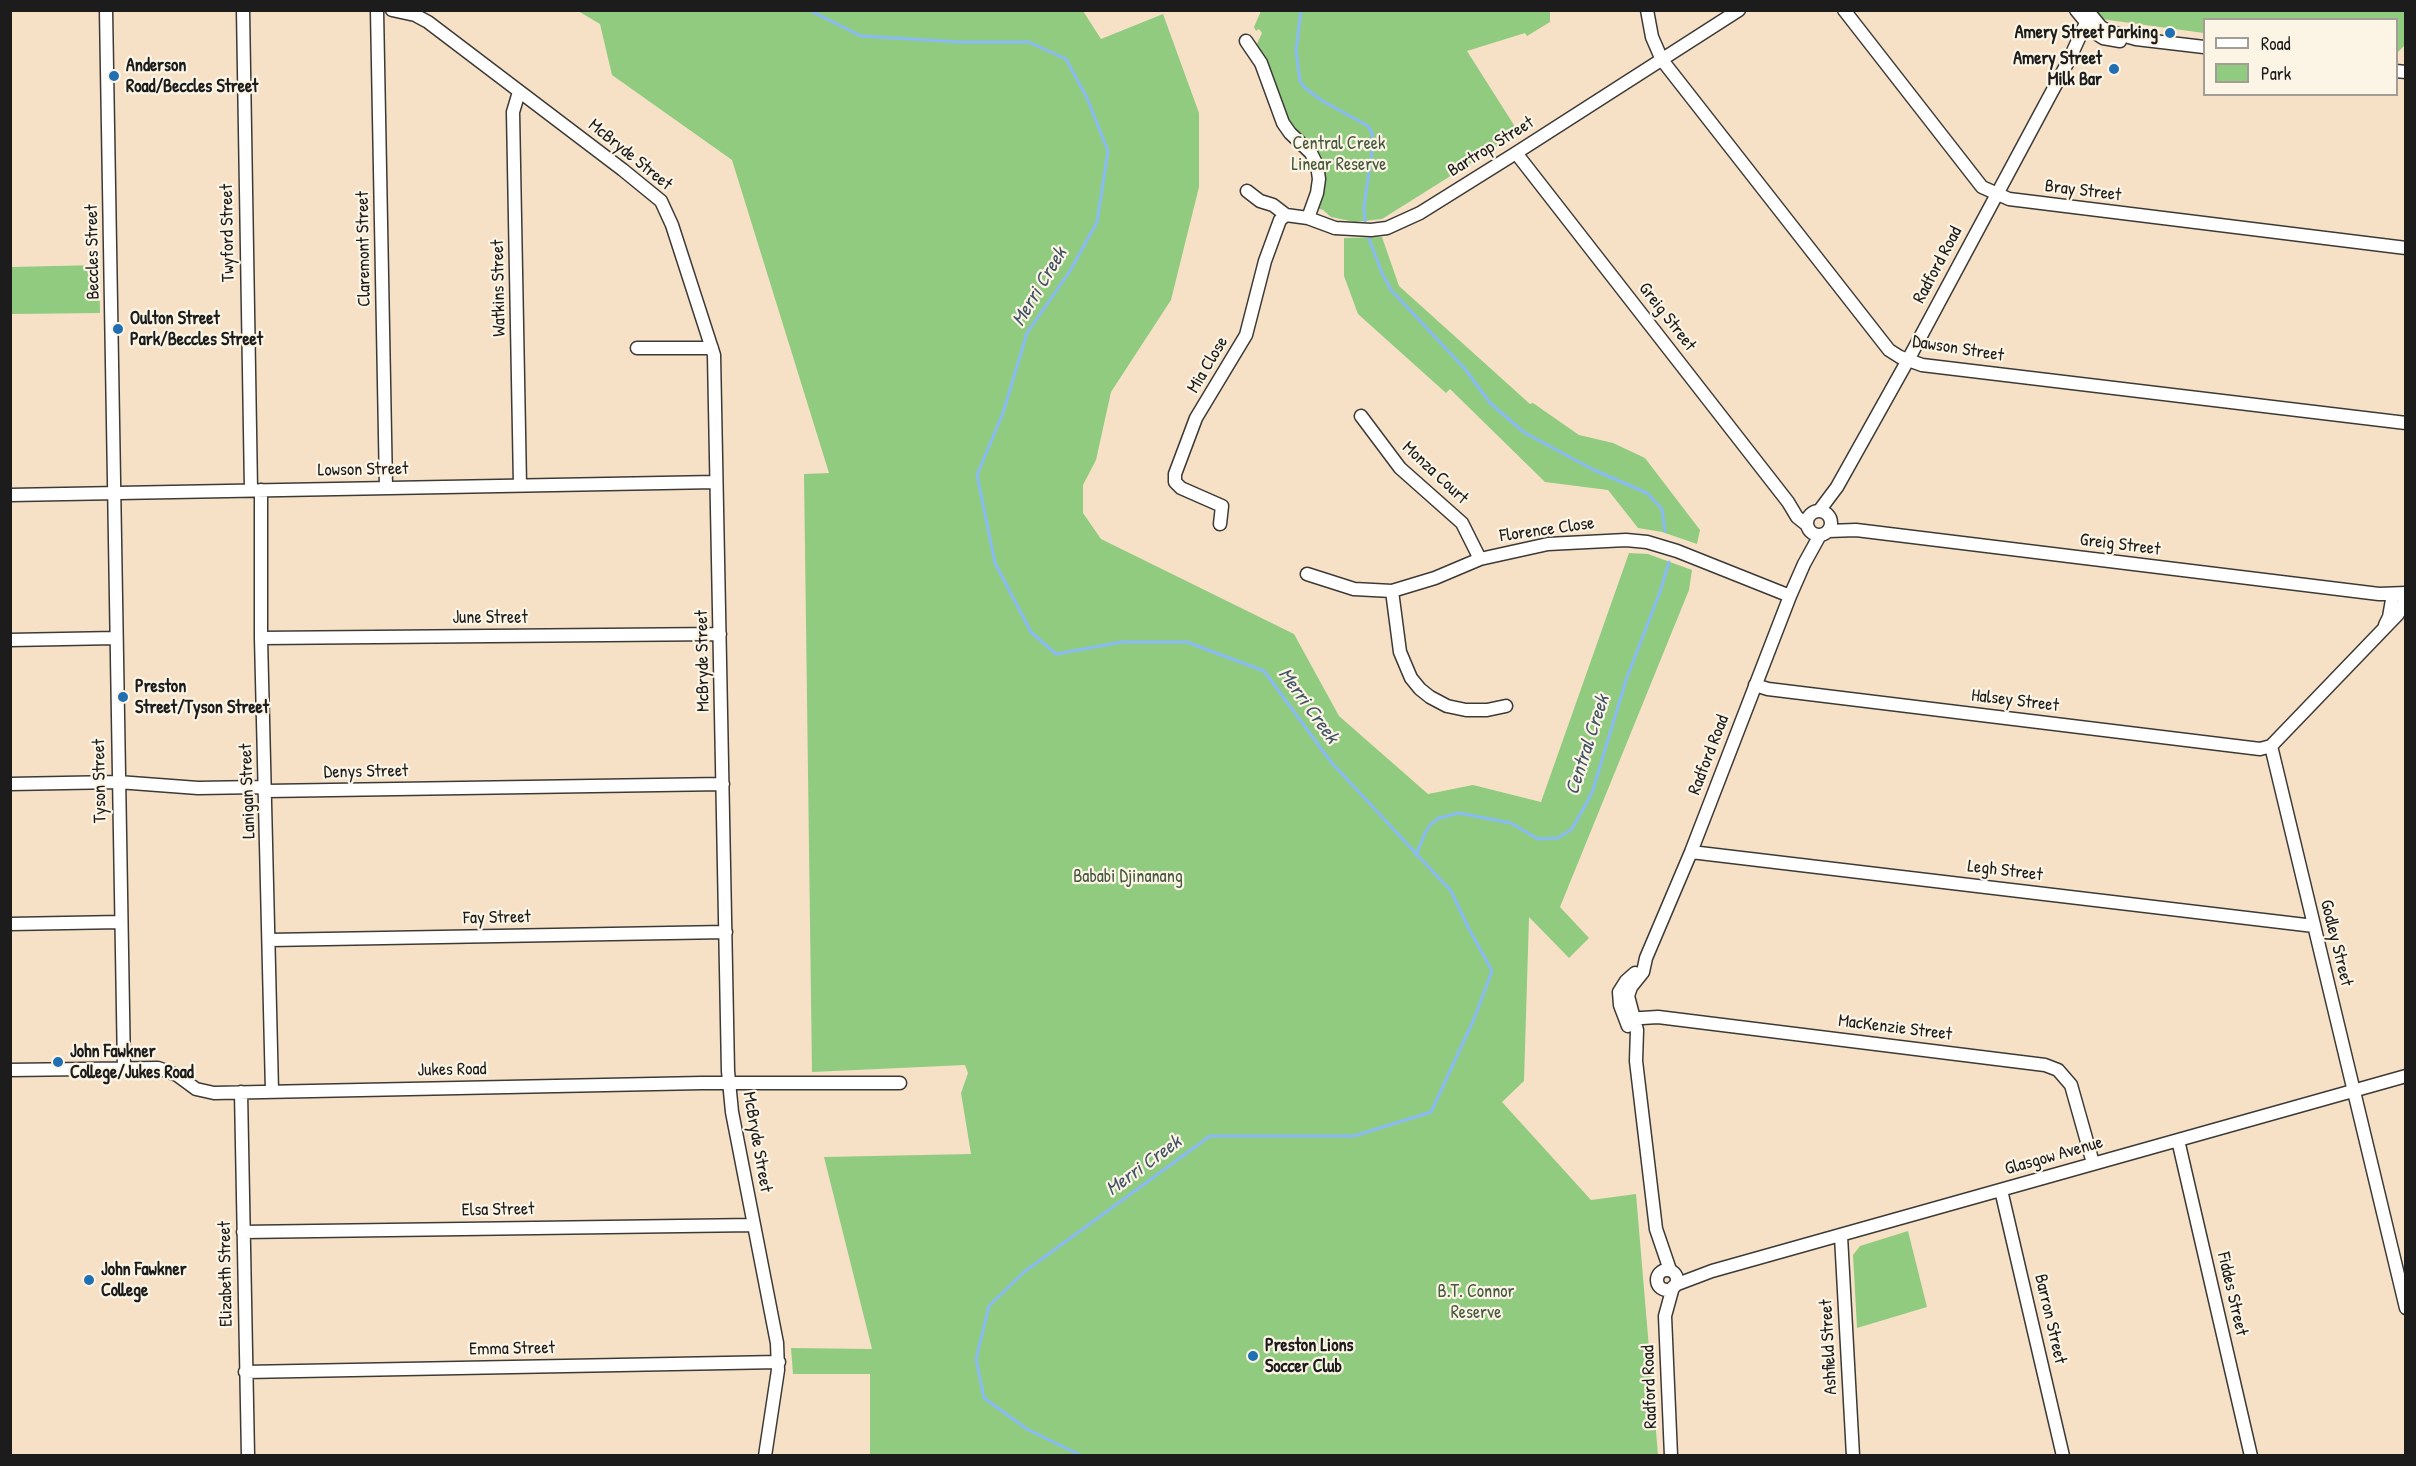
<!DOCTYPE html>
<style>
body{margin:0}
#map{position:relative;width:2416px;height:1466px;overflow:hidden;background:#f6e1c7;font-family:"Patrick Hand",sans-serif}
canvas{display:block}
.frame{position:absolute;inset:0;border:12px solid #1c1c1c;pointer-events:none}
.legend{position:absolute;left:2203px;top:18px;width:195px;height:78px;box-sizing:border-box;background:#fcf5e5;border:2px solid #a29e95;margin:0;padding:8px 10px;list-style:none;font-size:18px;color:#1c1c1c}
.legend li{display:flex;align-items:center;gap:12px;height:30px}
.legend b{width:30px;border:2px solid #a29e95}
</style>
<div id="map">
<canvas width="2416" height="1466"></canvas>
<div class="frame"></div>
<ul class="legend">
<li><b style="height:8px;background:#fff"></b>Road</li>
<li><b style="height:16px;background:#91cb80"></b>Park</li>
</ul>
</div>
<script>
const g = document.querySelector('canvas').getContext('2d');
g.lineJoin = 'round';
function fill(path, color) {
  g.fillStyle = color;
  g.fill(path, 'evenodd');
}
function shape(rows) {
  const path = new Path2D();
  for (const r of rows) {
    if (r.length === 3) {
      path.moveTo(r[0] + r[2], r[1]);
      path.arc(r[0], r[1], r[2], 0, 2 * Math.PI);
      continue;
    }
    path.moveTo(r[0], r[1]);
    for (let i = 2; i < r.length; i += 2) path.lineTo(r[i], r[i + 1]);
  }
  return path;
}
function stroke(path, color, width, dash) {
  g.strokeStyle = color;
  g.lineWidth = width;
  g.lineCap = dash ? 'butt' : 'round';
  g.setLineDash(dash || []);
  g.stroke(path);
}
function drawText(font, color, halo, rows, align = 'center') {
  g.font = font + ' "Patrick Hand",sans-serif';
  g.lineWidth = 4.5;
  g.setLineDash([]);
  g.textBaseline = 'middle';
  g.strokeStyle = halo;
  g.fillStyle = color;
  for (const [text, x, y, turn = 0] of rows) {
    g.save();
    g.translate(x, y);
    g.rotate((+turn || 0) * Math.PI / 180);
    g.textAlign = isNaN(turn) ? turn : align;
    if (halo) g.strokeText(text, 0, 0);
    g.fillText(text, 0, 0);
    g.restore();
  }
}
fill(shape([
 [578,11,1083,11,1101,39,1163,14,1199,113,1199,187,1171,300,1111,392,1096,460,1083,485,1083,513,1101,539,1294,634,1339,716,1428,794,1473,785,1541,802,1629,553,1648,554,1692,570,1689,590,1560,907,1589,938,1569,958,1529,917,1524,1081,1502,1102,1591,1200,1636,1194,1658,1455,870,1455,870,1374,793,1374,791,1348,872,1349,824,1157,971,1154,961,1093,968,1073,965,1065,812,1072,804,474,829,473,732,160,612,75,600,24],
 [1261,11,1550,11,1550,22,1527,36,1525,33,1467,51,1519,133,1382,219,1355,222,1331,217,1323,210,1317,208,1323,181,1290,128,1256,46,1262,33,1259,29,1256,31,1254,27],
 [2094,11,2404,11,2405,45,2397,53,2396,20,2204,20,2204,33,2101,19],
 [1382,237,1399,286,1530,404,1533,403,1579,435,1613,443,1645,458,1700,530,1697,544,1662,532,1638,528,1608,490,1545,482,1450,389,1446,393,1358,314,1344,276,1344,238],
 [99,265,100,313,11,314,11,267],
 [1908,1231,1927,1307,1857,1328,1853,1255,1860,1246]
]), '#91cb80');
stroke(shape([
 [809,10,861,36,960,42,1029,42,1066,59,1087,98,1108,151,1097,222,1070,271,1027,333,1003,413,977,475,995,563,1031,632,1056,654,1122,642,1187,642,1264,671,1331,762,1451,891,1468,927,1492,971,1474,1019,1431,1112,1354,1136,1210,1136,1024,1272,989,1306,976,1359,984,1398,1027,1429,1082,1456],
 [1301,10,1296,51,1300,81,1304,87,1321,100,1368,126,1372,133,1372,151,1364,207,1365,221],
 [1369,239,1382,273,1391,290,1465,369,1491,404,1525,433,1594,470,1647,493,1662,509,1665,531],
 [1416,855,1425,833,1431,824,1439,818,1459,813,1511,823,1538,839,1558,838,1572,829,1592,793,1626,680,1660,592,1669,562]
]), '#88baf5', 3);
const minor = shape([
 [106,10,124,1068],
 [243,10,251,490],
 [377,10,386,488],
 [392,10,415,15,428,22,623,170,661,201,672,225,714,355,728,1071,732,1112,777,1343,778,1370,765,1456],
 [1647,10,1652,37,1662,60,1889,350,1900,357,1922,365,2406,423],
 [1844,10,1982,187,2009,199,2406,248],
 [2076,10,2095,33,2103,38,2120,41],
 [2087,10,2101,27,2108,31,2136,39,2204,47],
 [1246,41,1261,63,1283,123,1290,133,1311,153,1317,165,1319,179,1317,193,1308,218],
 [2396,71,2406,72],
 [519,92,513,112,520,485],
 [1516,153,1788,502,1797,517,1807,525],
 [1247,191,1260,201,1273,205,1286,215,1308,218,1335,228,1371,230,1387,228,1420,213,1516,153,1739,10],
 [637,348,712,348],
 [1361,416,1400,468,1462,523,1480,559],
 [261,490,261,638,272,1091],
 [10,495,716,482],
 [1819,523,12],
 [1819,511,1837,487,1908,360,2069,60,2090,14],
 [1220,524,1222,506,1181,488,1175,482,1175,474,1196,418,1246,335,1265,261,1280,220,1286,215],
 [1828,531,1856,530,2379,594,2406,593],
 [1307,574,1354,589,1392,591,1435,578,1480,559,1548,544,1626,540,1647,542,1677,551,1790,596],
 [1392,591,1400,652,1411,678,1420,689,1430,697,1447,706,1466,710,1487,710,1506,706],
 [2404,594,2404,603,2398,614,2271,746,2406,1308],
 [2385,625,2389,617,2393,594],
 [261,638,720,634],
 [10,640,116,638],
 [1755,685,1768,689,2260,749,2271,746],
 [10,784,118,782,198,788,259,787,266,791,723,784],
 [1691,852,2314,926],
 [10,924,121,922],
 [269,940,726,932],
 [1626,1019,1658,1017,2045,1065,2058,1070,2071,1085,2093,1163],
 [1628,1026,1620,1005,1619,992,1626,981,1635,973],
 [10,1070,158,1068,177,1075,196,1089,214,1093,702,1083,900,1083],
 [241,1092,248,1456],
 [2178,1140,2251,1456],
 [2001,1190,2063,1456],
 [243,1232,754,1225],
 [1841,1236,1853,1456],
 [1670,1270,1656,1229,1636,1061,1637,1030,1628,996,1631,987,1643,972,1646,958,1691,852,1790,596,1804,564,1820,535],
 [1667,1280,10],
 [1675,1285,1712,1271,2406,1076],
 [245,1372,779,1362],
 [1671,1456,1665,1316,1673,1287]
]);
stroke(minor, '#3d3a36', 15);
stroke(minor, '#fff', 12);
for (const [x, y, r, color] of [
 [2170,33,6,"#1f6fb2"],
 [2114,69,6,"#1f6fb2"],
 [114,76,6,"#1f6fb2"],
 [118,329,6,"#1f6fb2"],
 [123,697,6,"#1f6fb2"],
 [58,1062,6,"#1f6fb2"],
 [89,1280,6,"#1f6fb2"],
 [1253,1356,6,"#1f6fb2"]
]) {
  const dot = new Path2D();
  dot.arc(x, y, r, 0, 2 * Math.PI);
  g.fillStyle = color;
  g.fill(dot);
  stroke(dot, '#fcf5e5', 2);
}
drawText('bold 18px', '#1c1c1c', '#fcf5e5', [
 ["Amery Street Parking",2158,33,"right"],
 ["Amery Street",2102,59,"right"],
 ["Milk Bar",2102,80,"right"],
 ["Anderson",126,66],
 ["Road/Beccles Street",126,87],
 ["Oulton Street",130,319],
 ["Park/Beccles Street",130,340],
 ["Preston",135,687],
 ["Street/Tyson Street",135,708],
 ["John Fawkner",70,1052],
 ["College/Jukes Road",70,1073],
 ["John Fawkner",101,1270],
 ["College",101,1291],
 ["Preston Lions",1265,1346],
 ["Soccer Club",1265,1367]
], 'left');
drawText('18px', '#45593f', '#fcf5e5', [
 ["Central Creek",1339,144],
 ["Linear Reserve",1339,165],
 ["Bababi Djinanang",1128,877],
 ["B.T. Connor",1476,1292],
 ["Reserve",1476,1313]
]);
drawText('18px', '#1c1c1c', '#fcf5e5', [
 ["Bartrop Street",1491,147,-32],
 ["McBryde Street",630,155,39],
 ["Bray Street",2083,191,7],
 ["Twyford Street",228,233,-91],
 ["Claremont Street",364,249,-91],
 ["Beccles Street",93,252,-91],
 ["Radford Road",1938,265,-62],
 ["Watkins Street",499,288,-91],
 ["Greig Street",1667,317,52],
 ["Dawson Street",1958,349,9],
 ["Mia Close",1208,365,-59],
 ["Lowson Street",363,470,-1],
 ["Monza Court",1435,473,43],
 ["Florence Close",1547,530,-8],
 ["Greig Street",2120,545,7],
 ["June Street",490,618],
 ["McBryde Street",703,661,-91],
 ["Halsey Street",2015,701,7],
 ["Radford Road",1709,755,-69],
 ["Denys Street",366,772,-1],
 ["Tyson Street",100,781,-91],
 ["Lanigan Street",248,791,-92],
 ["Legh Street",2005,871,7],
 ["Fay Street",497,918,-1],
 ["Godley Street",2336,943,76],
 ["MacKenzie Street",1895,1028,7],
 ["Jukes Road",452,1070,-1],
 ["McBryde Street",757,1142,80],
 ["Glasgow Avenue",2054,1156,-16],
 ["Elsa Street",498,1210,-1],
 ["Elizabeth Street",226,1274,-91],
 ["Fiddes Street",2232,1294,77],
 ["Barron Street",2050,1319,77],
 ["Ashfield Street",1829,1347,-93],
 ["Emma Street",512,1349,-1],
 ["Radford Road",1650,1387,-92]
]);
drawText('italic 20px', '#425368', '#fcf5e5', [
 ["Merri Creek",1040,287,-59],
 ["Merri Creek",1308,706,54],
 ["Central Creek",1588,745,-72],
 ["Merri Creek",1144,1166,-36]
]);
</script>
